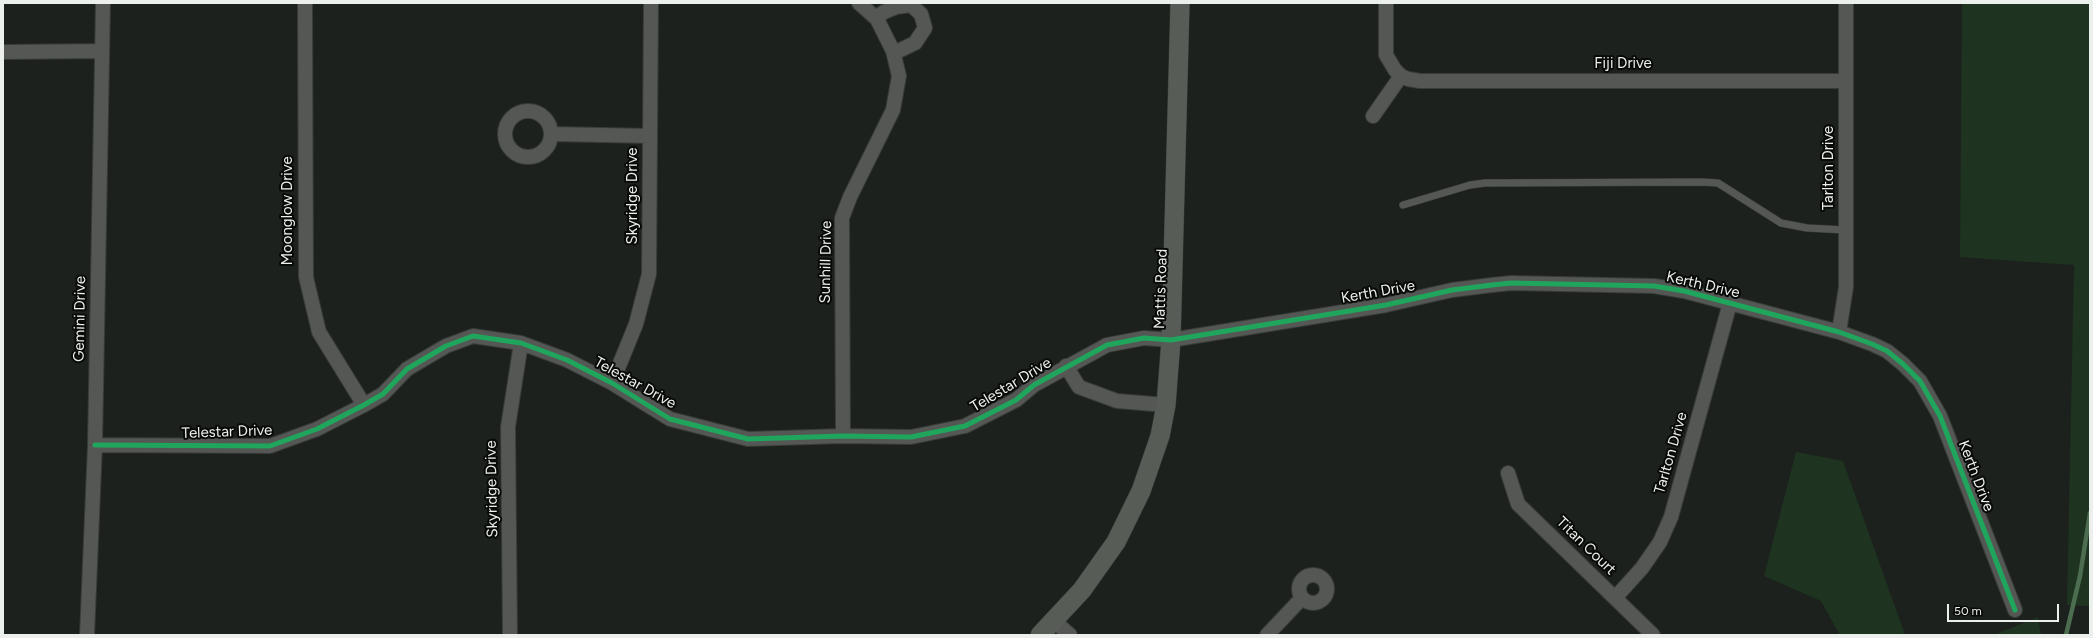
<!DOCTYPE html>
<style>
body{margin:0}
#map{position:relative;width:2093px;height:638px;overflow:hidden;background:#1c211d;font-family:Figtree,sans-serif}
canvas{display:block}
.frame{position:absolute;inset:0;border:4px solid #ecf0ec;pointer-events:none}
.scale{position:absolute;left:1947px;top:604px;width:112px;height:18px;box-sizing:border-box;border:2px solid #ecf0ec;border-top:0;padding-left:5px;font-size:12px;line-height:14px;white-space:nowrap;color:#ecf0ec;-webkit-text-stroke:3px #080a08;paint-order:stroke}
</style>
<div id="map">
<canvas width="2093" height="638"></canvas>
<div class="frame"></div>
<div class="scale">50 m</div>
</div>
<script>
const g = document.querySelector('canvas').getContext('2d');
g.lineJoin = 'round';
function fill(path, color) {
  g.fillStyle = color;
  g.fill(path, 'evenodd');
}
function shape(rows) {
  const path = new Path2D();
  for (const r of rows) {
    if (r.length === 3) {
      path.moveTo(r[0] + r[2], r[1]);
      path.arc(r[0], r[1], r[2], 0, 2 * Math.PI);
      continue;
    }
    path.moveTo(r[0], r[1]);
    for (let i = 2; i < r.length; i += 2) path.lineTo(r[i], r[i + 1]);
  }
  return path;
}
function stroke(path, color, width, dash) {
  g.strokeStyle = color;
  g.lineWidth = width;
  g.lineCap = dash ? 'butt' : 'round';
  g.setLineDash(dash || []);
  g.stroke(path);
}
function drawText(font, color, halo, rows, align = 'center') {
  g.font = font + ' Figtree,sans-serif';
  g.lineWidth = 4;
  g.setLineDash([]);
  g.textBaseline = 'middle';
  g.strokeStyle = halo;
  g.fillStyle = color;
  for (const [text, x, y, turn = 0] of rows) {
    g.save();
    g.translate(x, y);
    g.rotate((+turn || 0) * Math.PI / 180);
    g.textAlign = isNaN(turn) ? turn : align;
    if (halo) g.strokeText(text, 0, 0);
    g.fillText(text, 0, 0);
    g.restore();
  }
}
fill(shape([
 [1962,3,2090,3,2090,606,2067,605,2074,265,1960,257],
 [1796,452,1843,461,1905,635,1840,635,1821,601,1764,576],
 [2038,617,2041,635,1994,635]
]), '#1e3420');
stroke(shape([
 [2066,635,2080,576,2090,513]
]), '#4d6d50', 4.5);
const service = shape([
 [1403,205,1470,185,1485,183,1702,182,1718,183,1781,223,1807,228,1846,230]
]);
const minor = shape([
 [305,3,306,277,319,332,364,405],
 [1386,3,1386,55,1395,70,1401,76,1408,79,1420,81,1845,81],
 [876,18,884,12,896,7,911,5,921,14,925,28,915,43,894,53],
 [3,52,101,51],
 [528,134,23],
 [1373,116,1401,76],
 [551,134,650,136],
 [1839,332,1846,287,1846,3],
 [1066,366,1079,387,1117,401,1166,405],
 [612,383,636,324,649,274,651,3],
 [843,436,842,218,850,197,893,110,899,76,893,51,877,19,859,3],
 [95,445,270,446,317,429,364,405,383,394,407,369,446,346,473,336,521,343,567,360,612,383,670,419,748,439,843,436,911,437,965,426,1016,400,1034,385,1107,345,1144,338,1171,340,1386,305,1452,290,1492,285,1511,283,1654,286,1684,291,1839,332,1872,344,1887,351,1903,364,1920,381,1940,416,2015,610],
 [1508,473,1518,504,1653,635],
 [1313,589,14],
 [1615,598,1642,568,1660,542,1671,517,1730,303],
 [1054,621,1070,635],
 [87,635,95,445,103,3],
 [510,635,508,427,521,343],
 [1267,635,1302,598]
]);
const secondary = shape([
 [1040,635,1082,590,1116,542,1141,491,1160,436,1166,405,1171,340,1180,3]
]);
stroke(service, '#383c38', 8);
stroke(minor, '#383c38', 16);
stroke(secondary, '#383c38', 20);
stroke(service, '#545754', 7);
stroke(minor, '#545754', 14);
stroke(secondary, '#575c57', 19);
stroke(shape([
 [95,445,270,446,317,429,364,405,383,394,407,369,446,346,473,336,521,343,567,360,612,383,670,419,748,439,843,436,911,437,965,426,1016,400,1034,385,1107,345,1144,338,1171,340,1386,305,1452,290,1492,285,1511,283,1654,286,1684,291,1839,332,1872,344,1887,351,1903,364,1920,381,1940,416,2015,610]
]), '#20a55d', 5);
drawText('15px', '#ecf0ec', '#080a08', [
 ["Fiji Drive",1623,64],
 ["Tarlton Drive",1829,168,-90],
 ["Skyridge Drive",633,196,-90],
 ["Moonglow Drive",288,211,-90],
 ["Sunhill Drive",826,262,-89],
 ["Kerth Drive",1703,285,13],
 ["Mattis Road",1161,289,-88],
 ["Kerth Drive",1378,292,-10],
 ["Gemini Drive",80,319,-89],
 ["Telestar Drive",635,383,29],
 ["Telestar Drive",1011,385,-31],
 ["Telestar Drive",227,432,-2],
 ["Tarlton Drive",1671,453,-74],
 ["Kerth Drive",1976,476,69],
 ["Skyridge Drive",492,489,-91],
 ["Titan Court",1586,546,44]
]);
</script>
